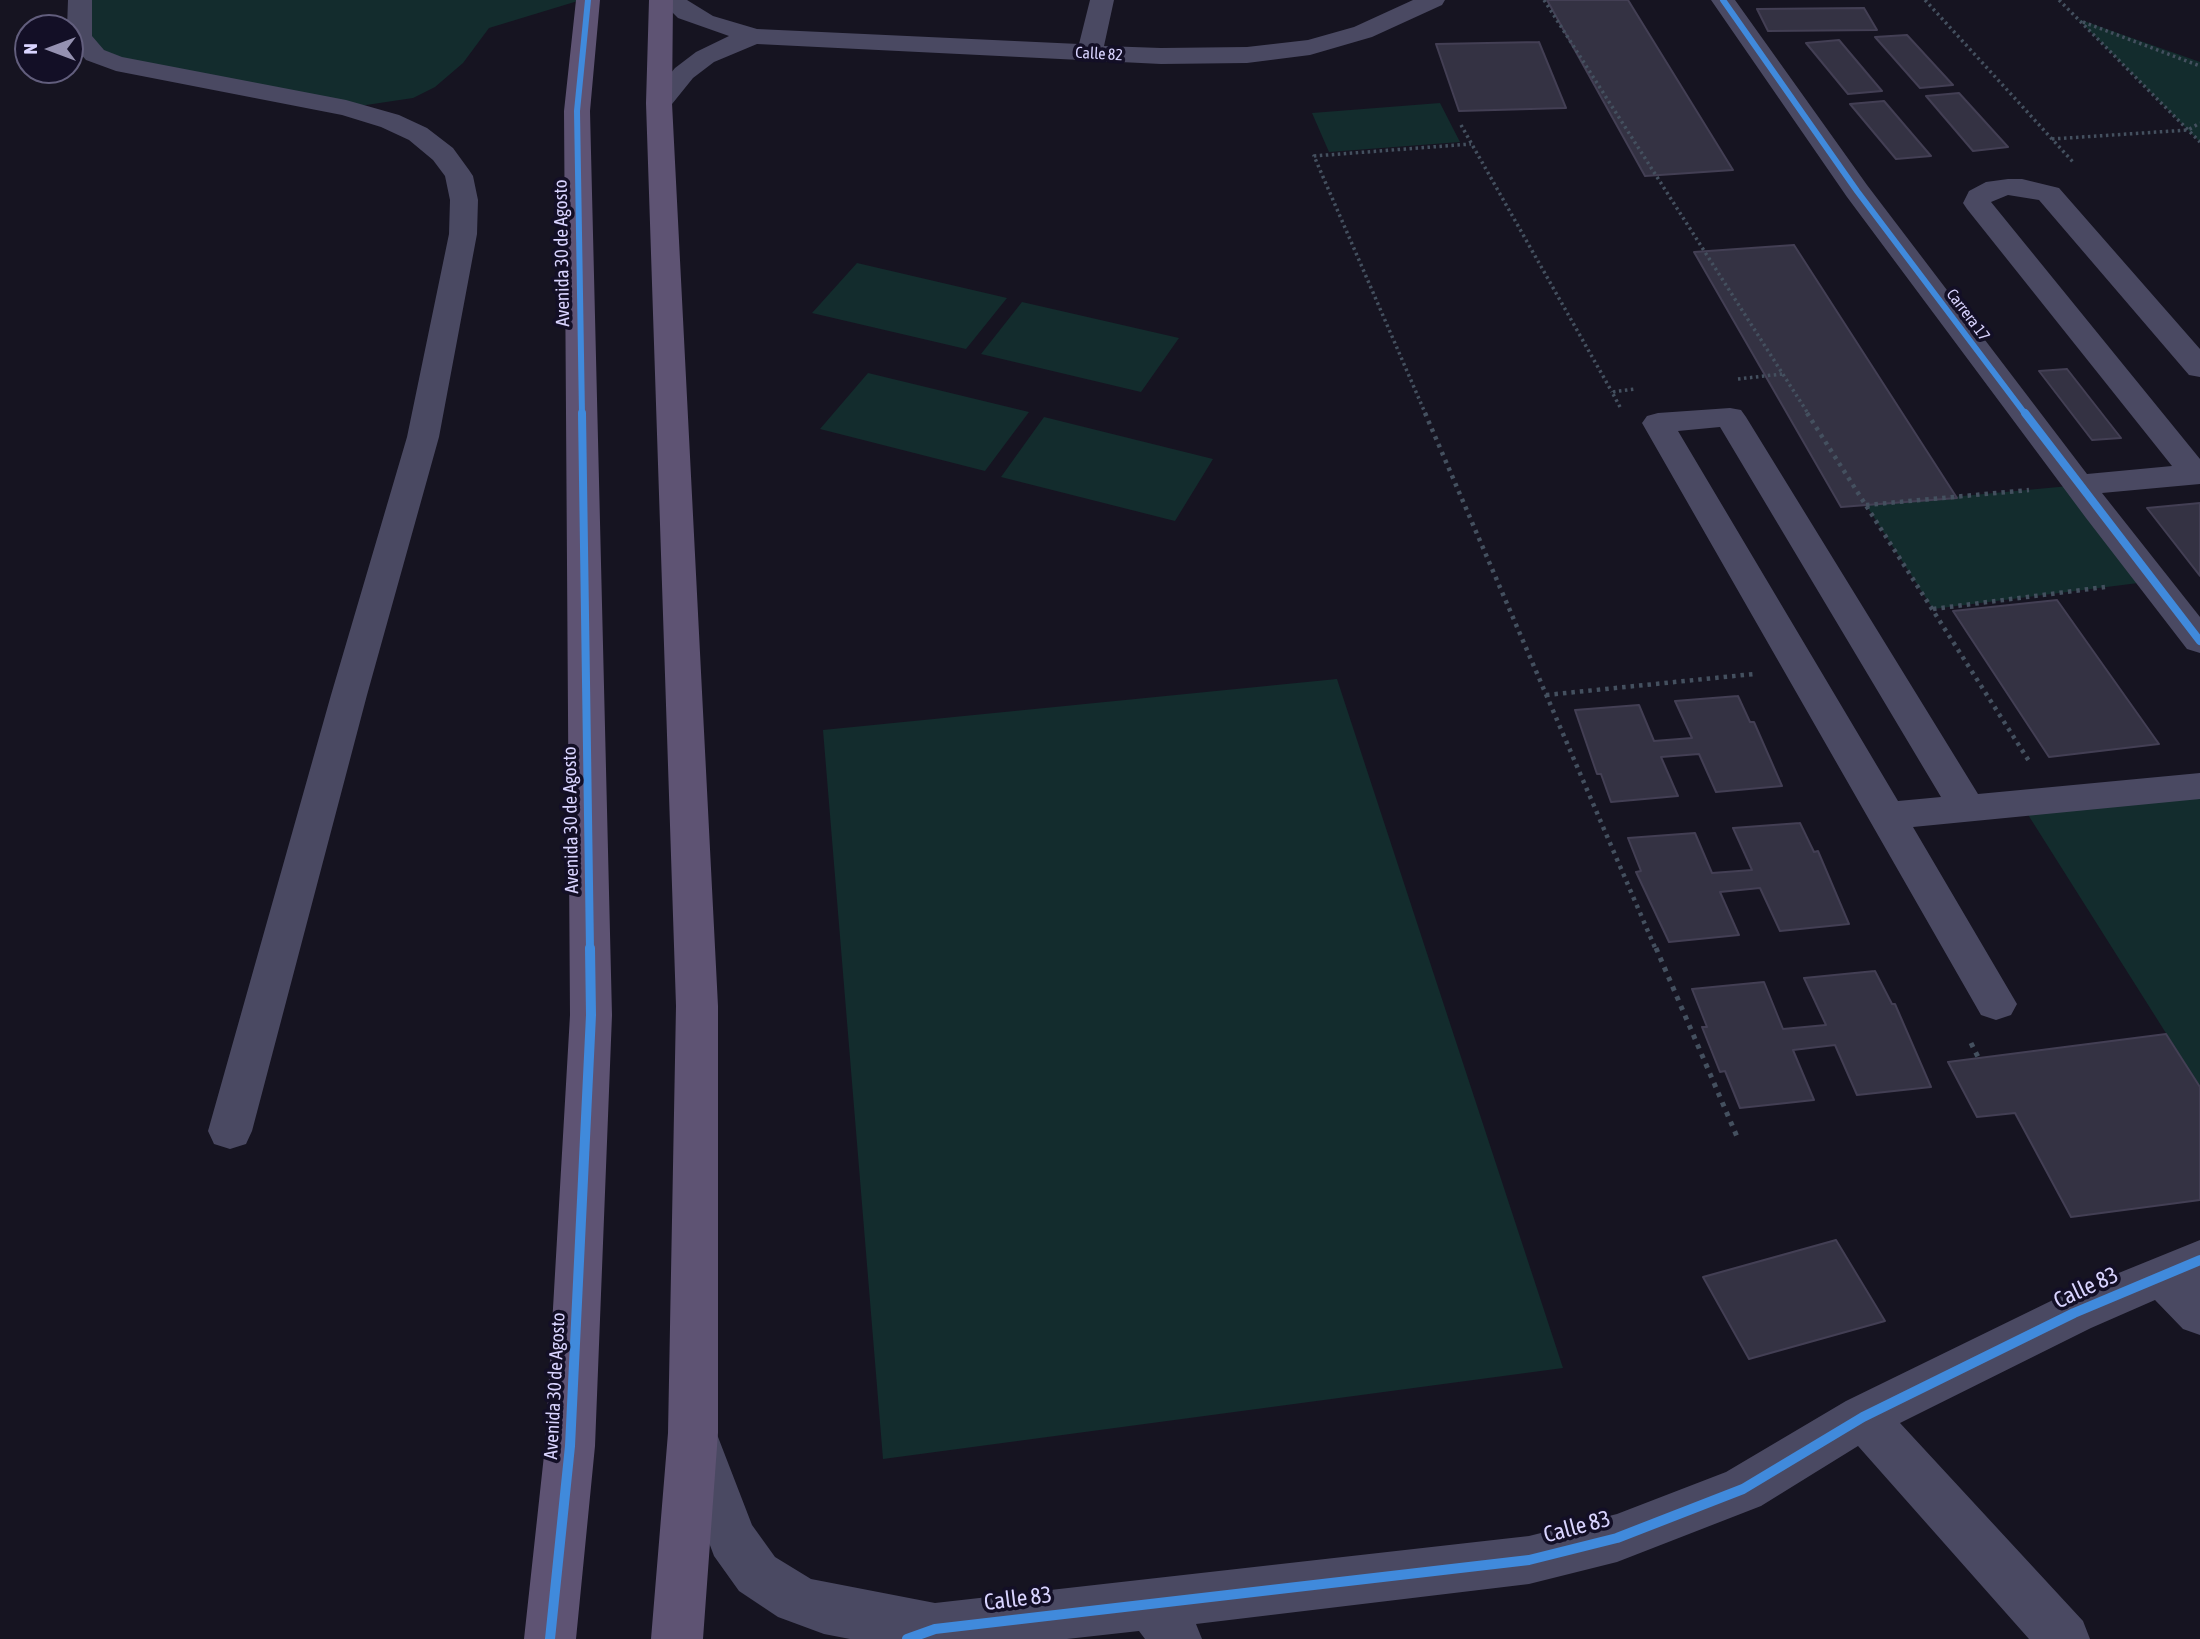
<!DOCTYPE html>
<style>
body{margin:0}
#map{position:relative;width:2200px;height:1639px;overflow:hidden;background:#161421;font-family:"Asap Condensed",sans-serif}
canvas{display:block}
.north{position:absolute;left:14px;top:14px;width:70px;height:70px;box-sizing:border-box;background:#130f26;border:2px solid #625e7d;border-radius:50%;rotate:270deg;font-size:19px;font-weight:700;line-height:28px;text-align:center;color:#d9d4ff}
.north::after{content:'';display:block;margin:auto;width:24px;height:32px;background:#9591b1;clip-path:polygon(50% 0,100% 100%,50% 72%,0 100%)}
</style>
<div id="map">
<canvas width="2200" height="1639"></canvas>
<div class="north">N</div>
</div>
<script>
const g = document.querySelector('canvas').getContext('2d');
g.lineJoin = 'round';
function fill(path, color) {
  g.fillStyle = color;
  g.fill(path, 'evenodd');
}
function shape(rows) {
  const path = new Path2D();
  for (const r of rows) {
    path.moveTo(r[0], r[1]);
    for (let i = 2; i < r.length; i += 2) path.lineTo(r[i], r[i + 1]);
  }
  return path;
}
function stroke(path, color, width, dash) {
  g.strokeStyle = color;
  g.lineWidth = width;
  g.lineCap = dash ? 'butt' : 'round';
  g.setLineDash(dash || []);
  g.stroke(path);
}
function drawText(font, color, halo, rows, align = 'center') {
  g.font = font + ' "Asap Condensed",sans-serif';
  g.lineWidth = 7;
  g.setLineDash([]);
  g.textBaseline = 'middle';
  g.strokeStyle = halo;
  g.fillStyle = color;
  for (const [text, x, y, turn = 0] of rows) {
    g.save();
    g.translate(x, y);
    g.rotate((+turn || 0) * Math.PI / 180);
    g.textAlign = isNaN(turn) ? turn : align;
    if (halo) g.strokeText(text, 0, 0);
    g.fillText(text, 0, 0);
    g.restore();
  }
}
fill(shape([
 [80,0,581,0,489,28,463,63,435,87,413,98,346,108,95,55],
 [2078,19,2200,62,2200,142,2188,130],
 [1440,103,1460,142,1329,152,1312,113],
 [857,263,1007,298,966,349,812,313],
 [1022,302,1179,338,1141,392,981,354],
 [868,373,1029,412,985,471,820,429],
 [1044,417,1213,459,1175,521,1001,477],
 [2080,485,2154,581,1933,609,1866,505],
 [1337,679,1563,1368,883,1459,823,730],
 [2200,786,2200,1087,2020,802]
]), '#132c2d');
const building = shape([
 [1547,0,1628,0,1733,170,1645,176,1547,0],
 [1864,8,1877,30,1768,31,1757,9,1864,8],
 [1907,35,1953,85,1920,88,1875,37,1907,35],
 [1839,40,1882,91,1848,94,1806,43,1839,40],
 [1539,42,1566,108,1459,111,1436,44,1539,42],
 [1959,93,2008,147,1973,151,1926,96,1959,93],
 [1884,101,1931,156,1896,159,1850,104,1884,101],
 [1794,245,1957,498,1841,507,1694,252,1794,245],
 [2067,369,2121,438,2092,440,2039,371,2067,369],
 [2200,503,2200,576,2147,508,2200,503],
 [2057,600,2159,744,2049,757,1953,611,2057,600],
 [1738,696,1750,722,1754,722,1782,786,1716,792,1699,754,1661,757,1678,796,1611,802,1601,774,1597,774,1575,710,1639,705,1654,741,1692,738,1675,701,1738,696],
 [1800,823,1814,852,1818,851,1849,924,1780,931,1760,888,1720,892,1739,935,1669,942,1636,872,1641,871,1628,838,1695,833,1712,873,1752,870,1733,828,1800,823],
 [1875,971,1892,1004,1895,1004,1931,1087,1857,1095,1835,1045,1793,1050,1814,1100,1740,1108,1725,1071,1720,1072,1702,1027,1707,1027,1692,989,1764,982,1783,1029,1826,1025,1804,978,1875,971],
 [2166,1034,2200,1087,2200,1200,2071,1217,2015,1113,1977,1117,1948,1062,2166,1034],
 [1836,1240,1885,1321,1749,1359,1703,1277,1836,1240]
]);
fill(building, '#343243');
stroke(building, '#433f54', 2);
stroke(shape([
 [1544,0,1809,415],
 [1925,0,2073,162],
 [2059,0,2200,142],
 [2083,22,2200,66],
 [1461,125,1612,392],
 [2052,139,2188,130,2200,123],
 [1738,379,1782,374],
 [1620,407,1612,392,1635,389],
 [1426,415,1314,156,1471,144]
]), '#44505f', 3.5, [2.5, 3.5]);
stroke(shape([
 [1425,413,1656,950],
 [1807,413,2029,761],
 [1866,505,2029,490],
 [1933,609,2105,587],
 [1546,695,1754,674]
]), '#44505f', 4.5, [3.5, 5]);
stroke(shape([
 [1656,948,1738,1139],
 [1971,1043,1978,1057]
]), '#44505f', 5, [4.5, 6]);
fill(shape([
 [68,0,92,0,92,36,104,50,122,57,346,100,399,115,427,128,453,148,469,170,473,176,478,200,477,234,439,437,367,695,252,1131,246,1144,230,1149,214,1144,208,1131,331,695,407,437,449,234,450,200,445,176,433,160,409,140,381,127,342,115,116,71,86,60,70,42,70,28,67,28,68,0],
 [660,0,687,0,713,16,757,29,1079,44,1090,0,1114,0,1104,46,1161,48,1247,47,1308,40,1354,27,1413,0,1445,0,1442,5,1372,37,1310,55,1247,63,1161,64,757,44,714,62,693,78,668,109,659,111,650,109,646,103,675,68,696,52,729,36,678,18,660,0],
 [1711,0,1735,0,1867,185,2087,474,2172,466,1967,209,1963,203,1969,191,1986,182,2008,179,2022,179,2059,188,2200,349,2200,377,2189,375,2039,200,2008,195,1991,202,2200,459,2200,484,2102,493,2200,617,2200,653,2187,649,2086,518,1847,197,1711,0],
 [1730,408,1741,410,1746,417,1978,794,2200,773,2200,799,1913,827,2017,1004,2011,1015,1996,1020,1981,1015,1642,423,1647,416,1658,413,1730,408],
 [1720,427,1941,797,1898,801,1678,431,1720,427],
 [2200,1240,2200,1335,2183,1329,2155,1300,2091,1328,1900,1423,2083,1621,2090,1639,2029,1639,1858,1446,1761,1506,1617,1562,1529,1584,1196,1624,1202,1639,1145,1639,1139,1631,1067,1639,850,1639,824,1634,778,1617,739,1591,714,1556,671,1440,679,1424,696,1417,713,1424,752,1525,775,1557,811,1579,935,1603,1529,1536,1617,1514,1726,1472,1846,1401,2057,1298,2200,1240]
]), '#4a4962');
fill(shape([
 [576,0,600,0,590,111,612,1015,595,1446,576,1639,524,1639,545,1446,570,1015,564,111,576,0],
 [649,0,673,0,672,103,718,1006,718,1433,703,1639,651,1639,668,1433,676,1006,646,103,649,0]
]), '#5e5373');
stroke(shape([
 [1723,0,1857,191,2026,415],
 [582,415,577,111,588,0]
]), '#408adc', 6);
stroke(shape([
 [582,413,590,950],
 [2025,413,2200,641]
]), '#408adc', 8);
stroke(shape([
 [550,1639,570,1446,591,1015,590,948],
 [907,1639,935,1629,1529,1560,1617,1538,1743,1489,1863,1417,2074,1313,2200,1260]
]), '#408adc', 10);
drawText('16px', '#d9d4ff', '#130f26', [
 ["Calle 82",1099,54,3],
 ["Carrera 17",1968,315,53]
]);
drawText('19px', '#d9d4ff', '#130f26', [
 ["Avenida 30 de Agosto",562,253,-91],
 ["Avenida 30 de Agosto",571,820,-91],
 ["Avenida 30 de Agosto",555,1386,-87]
]);
drawText('23px', '#d9d4ff', '#130f26', [
 ["Calle 83",2086,1288,-25],
 ["Calle 83",1577,1527,-15],
 ["Calle 83",1018,1599,-7]
]);
</script>
